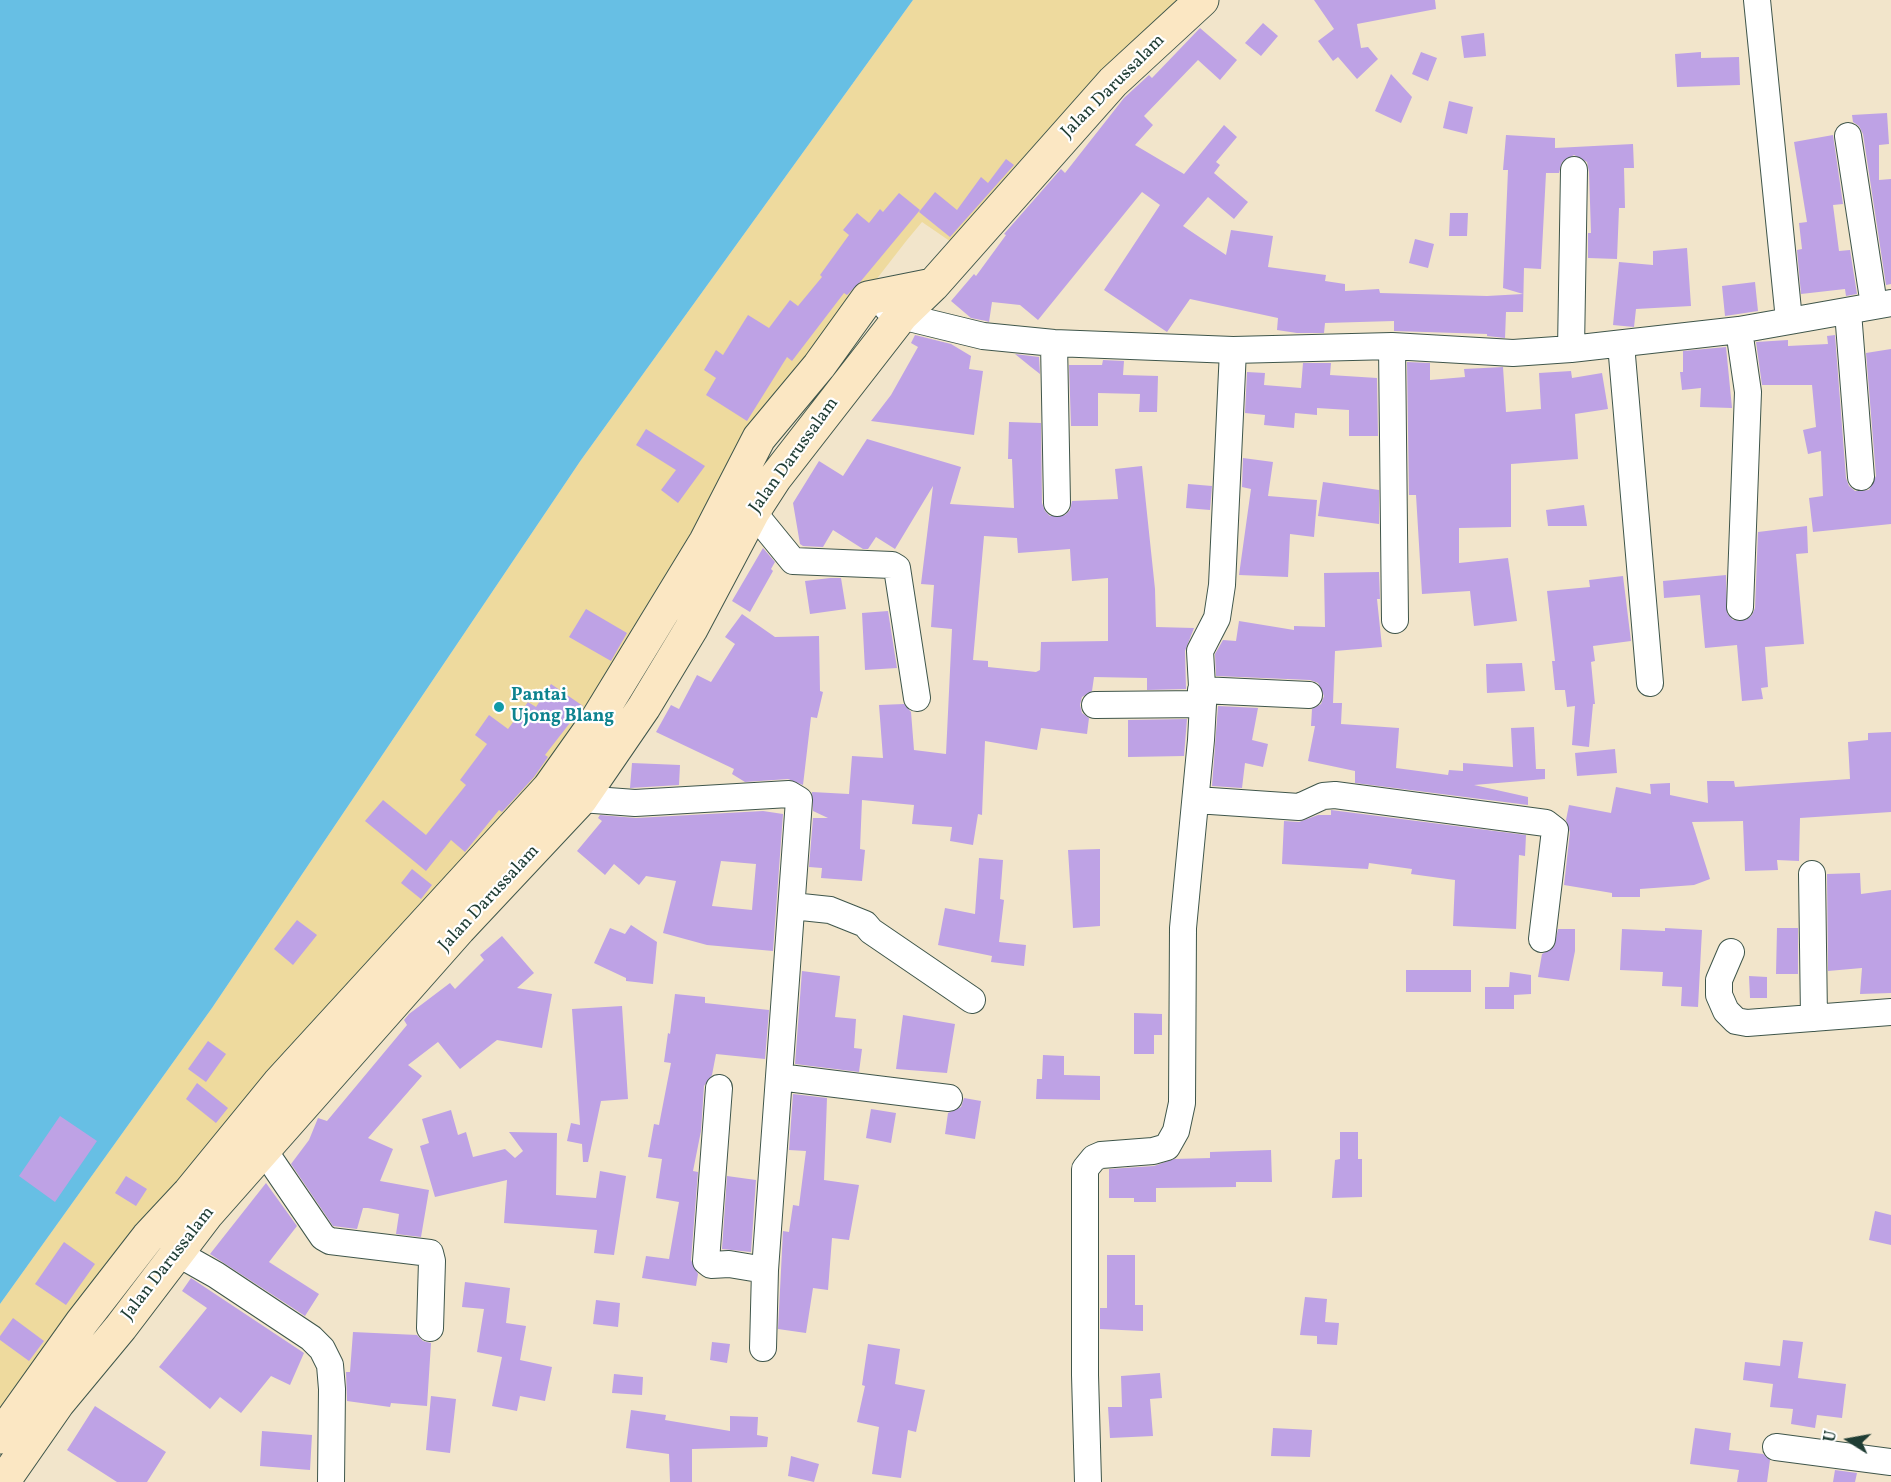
<!DOCTYPE html>
<style>
body{margin:0}
#map{position:relative;width:1891px;height:1482px;overflow:hidden;background:#f2e5cb;font-family:Vollkorn,serif}
canvas{display:block}
.north{position:absolute;left:1819px;top:1410px;width:60px;height:60px;-webkit-text-stroke:4px #fff;paint-order:stroke;rotate:281deg;font-size:16px;font-weight:700;line-height:24px;text-align:center;color:#1f3d34}
.north::after{content:'';display:block;margin:auto;width:21px;height:27px;background:#1f3d34;clip-path:polygon(50% 0,100% 100%,50% 72%,0 100%)}
</style>
<div id="map">
<canvas width="1891" height="1482"></canvas>
<div class="north">U</div>
</div>
<script>
const g = document.querySelector('canvas').getContext('2d');
g.lineJoin = 'round';
function fill(path, color) {
  g.fillStyle = color;
  g.fill(path, 'evenodd');
}
function shape(rows) {
  const path = new Path2D();
  for (const r of rows) {
    path.moveTo(r[0], r[1]);
    for (let i = 2; i < r.length; i += 2) path.lineTo(r[i], r[i + 1]);
  }
  return path;
}
function stroke(path, color, width, dash) {
  g.strokeStyle = color;
  g.lineWidth = width;
  g.lineCap = dash ? 'butt' : 'round';
  g.setLineDash(dash || []);
  g.stroke(path);
}
function drawText(font, color, halo, rows, align = 'center') {
  g.font = font + ' Vollkorn,serif';
  g.lineWidth = 4.5;
  g.setLineDash([]);
  g.textBaseline = 'middle';
  g.strokeStyle = halo;
  g.fillStyle = color;
  for (const [text, x, y, turn = 0] of rows) {
    g.save();
    g.translate(x, y);
    g.rotate((+turn || 0) * Math.PI / 180);
    g.textAlign = isNaN(turn) ? turn : align;
    if (halo) g.strokeText(text, 0, 0);
    g.fillText(text, 0, 0);
    g.restore();
  }
}
fill(shape([
 [913,0,1184,0,960,248,922,222,907,240,791,389,701,531,535,781,0,1427,0,1304,212,1008,581,460]
]), '#eeda9e');
fill(shape([
 [0,0,913,0,581,460,212,1008,0,1304]
]), '#67bfe4');
fill(shape([
 [1314,0,1435,0,1436,9,1357,24,1361,48,1368,47,1378,59,1357,79,1338,57,1333,61,1318,41,1334,29],
 [1263,23,1278,36,1261,56,1245,43],
 [1200,28,1237,60,1220,80,1198,60,1144,116,1153,125,1135,145,1184,174,1224,125,1237,137,1216,162,1220,165,1214,173,1248,202,1234,219,1208,197,1183,226,1226,255,1231,230,1273,236,1268,267,1326,275,1325,281,1345,284,1345,291,1379,289,1380,293,1487,296,1523,294,1503,288,1508,170,1503,170,1506,135,1555,138,1555,148,1633,144,1634,168,1624,168,1625,208,1619,208,1617,259,1588,258,1588,233,1591,233,1589,172,1587,162,1574,155,1562,162,1559,173,1546,173,1541,269,1524,268,1523,312,1506,312,1505,338,1487,336,1487,334,1394,331,1394,321,1325,323,1324,333,1297,333,1277,330,1278,318,1190,299,1167,332,1104,290,1160,205,1142,192,1038,320,1020,305,992,302,989,322,986,321,971,318,951,301,974,274,976,276,1006,235,1004,234,1061,169,1065,173,1124,98,1149,75,1152,78],
 [1484,33,1486,56,1464,58,1461,36],
 [1421,52,1437,58,1428,81,1412,74],
 [1701,52,1701,58,1739,57,1740,85,1677,87,1675,54],
 [1391,74,1412,97,1401,123,1375,111],
 [1449,101,1473,107,1467,134,1443,128],
 [1887,113,1889,144,1879,145,1879,180,1891,179,1891,284,1886,285,1863,134,1859,126,1853,122,1852,115],
 [1833,135,1843,204,1833,205,1839,251,1850,250,1857,294,1846,296,1845,289,1801,294,1797,250,1802,249,1799,223,1807,222,1794,142],
 [1006,159,1014,165,950,237,919,212,935,192,957,210,981,177,988,183],
 [899,193,920,210,861,281,847,295,844,293,792,361,787,357,747,421,706,395,716,378,704,370,716,350,723,355,748,315,769,328,790,300,798,306,822,277,820,275,849,235,843,230,857,213,869,223,880,209,883,212],
 [1450,213,1468,213,1467,236,1449,236],
 [1415,239,1434,244,1428,268,1409,263],
 [1687,248,1691,306,1636,309,1634,327,1613,325,1619,262,1653,265,1653,251],
 [1755,282,1758,311,1725,316,1722,286],
 [915,335,951,344,971,356,969,369,983,371,974,435,871,421,891,395,918,347,911,343],
 [1835,335,1846,478,1849,486,1855,491,1869,490,1876,476,1866,353,1891,349,1891,524,1813,532,1809,498,1823,496,1821,451,1808,454,1803,430,1816,427,1812,385,1762,385,1756,342,1788,340,1788,346,1828,344,1827,336],
 [1726,347,1732,408,1700,407,1701,388,1682,390,1680,372,1683,372,1683,351],
 [1015,354,1039,357,1040,374,1031,367],
 [1103,360,1124,361,1123,375,1158,376,1157,412,1139,412,1140,394,1098,393,1098,426,1071,426,1069,365,1102,365],
 [1407,362,1430,363,1430,380,1465,377,1464,369,1503,367,1506,412,1541,409,1539,373,1571,371,1572,378,1602,373,1608,409,1575,414,1578,459,1511,464,1511,527,1459,528,1459,563,1508,558,1517,621,1474,626,1470,591,1422,594,1416,495,1409,495],
 [1331,363,1330,375,1377,378,1378,436,1349,436,1349,410,1317,408,1317,415,1295,413,1294,428,1264,425,1265,415,1245,413,1247,372,1265,373,1264,385,1301,388,1303,363],
 [1009,422,1041,423,1042,503,1045,511,1050,516,1065,515,1070,510,1072,501,1118,499,1115,469,1142,466,1155,589,1156,627,1194,628,1185,651,1186,689,1147,690,1147,678,1094,677,1092,691,1082,697,1080,705,1082,713,1089,718,1087,734,1041,728,1037,750,985,741,982,815,978,814,973,845,950,841,952,827,912,824,914,805,862,800,860,849,865,850,862,881,821,878,822,868,809,867,813,818,828,818,813,811,812,792,849,794,852,756,883,758,879,705,904,704,911,712,914,750,946,754,952,629,931,627,934,585,921,584,933,486,895,549,876,537,868,549,863,549,833,530,823,547,803,546,800,544,793,503,819,461,843,476,867,439,961,467,950,504,1014,508,1012,459,1008,459],
 [984,536,1017,538,1018,553,1070,549,1072,581,1108,578,1108,641,1041,642,1040,670,1036,672,988,667,988,661,973,660],
 [646,429,705,466,678,503,661,490,676,470,636,445],
 [1243,458,1273,462,1268,496,1317,500,1314,537,1290,534,1288,577,1239,575,1251,489,1242,487],
 [1323,482,1379,490,1379,524,1318,516],
 [1188,484,1212,486,1210,510,1186,508],
 [1584,505,1587,526,1548,526,1546,510],
 [1807,526,1808,553,1796,554,1804,644,1765,647,1768,687,1761,688,1763,699,1742,701,1737,645,1705,648,1700,595,1664,598,1663,581,1726,575,1727,613,1733,620,1746,620,1752,615,1755,608,1758,532],
 [763,548,775,562,771,569,773,571,750,612,732,601],
 [1379,572,1380,599,1377,599,1382,647,1335,651,1333,703,1342,703,1341,724,1399,728,1396,768,1448,775,1449,770,1463,771,1463,763,1513,767,1511,728,1534,727,1536,769,1545,769,1545,779,1474,785,1528,797,1528,805,1355,783,1355,771,1308,761,1315,726,1311,726,1312,709,1321,704,1324,696,1318,683,1310,680,1216,676,1215,654,1223,640,1236,641,1239,621,1294,630,1294,626,1325,627,1324,573],
 [1623,576,1631,641,1593,646,1595,661,1591,662,1595,704,1593,704,1589,747,1572,745,1575,706,1567,707,1565,690,1555,690,1552,661,1555,661,1547,591,1590,587,1589,580],
 [830,578,841,578,846,609,810,614,805,581],
 [586,609,627,633,611,661,569,637],
 [888,611,897,668,865,670,862,613],
 [742,614,775,637,819,636,820,691,823,692,817,718,811,717,803,785,788,779,745,782,732,774,734,769,656,732,671,705,679,709,697,675,711,682,735,644,725,637],
 [1522,663,1525,691,1487,693,1486,664],
 [551,684,583,706,545,755,548,757,534,777,502,812,499,810,465,852,451,840,426,871,365,821,383,800,426,835,466,785,460,780,487,744,475,735,489,715,508,729,528,702,536,707],
 [1218,706,1258,708,1252,740,1268,744,1263,767,1245,763,1242,788,1212,786],
 [1187,719,1184,756,1128,757,1128,720],
 [1891,732,1891,812,1800,818,1799,861,1777,860,1778,870,1745,871,1743,821,1692,822,1710,879,1694,885,1640,889,1640,897,1612,897,1612,893,1564,885,1570,832,1566,820,1569,805,1611,813,1616,787,1651,794,1650,784,1670,783,1670,795,1708,803,1707,781,1734,781,1735,787,1850,779,1848,742,1868,740,1868,733],
 [1615,749,1617,773,1577,776,1575,753],
 [632,763,680,765,679,785,630,788],
 [1331,810,1526,835,1525,856,1519,855,1516,929,1453,926,1455,880,1411,874,1412,869,1369,863,1368,869,1282,864,1284,821,1299,822,1318,815,1331,815],
 [763,811,783,814,773,951,707,945,663,933,676,881,646,876,639,885,614,864,605,875,577,851,602,821,598,818,600,815,636,818],
 [721,861,756,864,752,910,712,906],
 [1100,849,1100,926,1073,928,1068,850],
 [979,858,1003,860,1000,899,1004,900,999,942,1026,945,1024,966,991,962,992,956,938,945,945,908,975,914],
 [412,869,432,885,421,899,401,883],
 [1860,873,1861,894,1891,890,1891,993,1860,994,1862,968,1828,971,1827,874],
 [297,920,317,935,293,965,274,949],
 [631,925,657,942,653,984,626,981,626,978,594,963,610,928,625,934],
 [1665,928,1702,930,1698,1007,1681,1006,1682,987,1662,986,1663,972,1620,970,1622,929,1665,931],
 [1777,928,1798,928,1798,974,1776,974],
 [1558,929,1575,929,1575,951,1569,981,1538,977,1542,954,1554,947],
 [502,936,534,973,517,988,552,994,542,1048,497,1040,460,1069,438,1042,408,1065,422,1076,368,1138,393,1149,380,1181,429,1190,421,1237,396,1234,399,1214,368,1208,363,1208,357,1229,333,1226,291,1164,309,1140,318,1118,327,1121,407,1025,404,1020,409,1014,450,983,455,989,484,960,480,955],
 [1406,970,1471,970,1471,992,1406,992],
 [802,971,840,976,835,1017,856,1019,854,1048,862,1049,859,1072,795,1064],
 [1510,972,1531,975,1531,994,1514,995,1514,1009,1485,1009,1485,987,1509,987],
 [1749,976,1767,977,1767,998,1750,998],
 [675,994,705,997,705,1003,769,1010,765,1059,716,1054,712,1075,704,1086,701,1131,693,1171,698,1172,691,1260,698,1274,696,1286,642,1278,646,1256,669,1259,679,1202,656,1198,662,1159,648,1157,654,1124,659,1125,671,1063,664,1062,668,1033,670,1034],
 [622,1006,628,1099,601,1101,588,1162,583,1162,582,1144,567,1141,571,1123,580,1125,572,1009],
 [1134,1013,1162,1014,1162,1035,1154,1035,1154,1054,1134,1054],
 [903,1015,955,1024,947,1073,896,1069],
 [208,1041,226,1054,206,1082,188,1069],
 [1043,1055,1064,1056,1064,1075,1100,1076,1100,1100,1036,1099,1037,1079,1042,1079],
 [197,1083,228,1108,216,1123,186,1099],
 [793,1094,827,1098,824,1180,859,1185,849,1240,832,1238,828,1290,813,1288,806,1333,778,1329,783,1231,789,1232,793,1205,799,1206,806,1151,789,1150],
 [964,1098,981,1101,975,1139,945,1134,948,1113,961,1107],
 [871,1109,896,1113,891,1143,866,1138],
 [451,1110,458,1135,466,1132,473,1157,505,1149,515,1158,523,1151,509,1132,557,1133,556,1195,596,1198,600,1171,626,1176,614,1255,594,1253,597,1230,504,1223,507,1180,435,1197,420,1146,429,1143,422,1119],
 [60,1116,97,1141,55,1202,19,1176],
 [1340,1132,1358,1132,1358,1159,1362,1159,1362,1197,1332,1198,1335,1160,1340,1159],
 [1271,1150,1272,1182,1236,1182,1236,1187,1156,1188,1156,1202,1134,1202,1134,1198,1109,1198,1109,1169,1154,1166,1174,1159,1210,1158,1210,1152],
 [126,1176,147,1189,136,1206,115,1193],
 [727,1176,756,1180,751,1252,722,1249],
 [266,1183,297,1226,269,1262,319,1294,305,1316,210,1254],
 [1875,1211,1891,1215,1891,1245,1869,1240],
 [64,1242,95,1264,66,1305,35,1284],
 [1107,1255,1135,1255,1135,1305,1143,1305,1143,1331,1100,1329,1100,1308,1107,1308],
 [191,1278,304,1353,290,1385,271,1376,241,1413,220,1397,210,1409,159,1367,207,1308,182,1291],
 [465,1282,510,1288,506,1323,526,1326,520,1360,552,1367,545,1401,520,1396,517,1411,492,1406,502,1357,477,1352,484,1309,462,1307],
 [1305,1297,1327,1299,1325,1322,1339,1323,1337,1345,1317,1344,1317,1336,1300,1335],
 [596,1300,620,1303,618,1327,593,1324],
 [13,1318,44,1341,29,1361,0,1340,0,1336],
 [353,1332,417,1335,423,1341,431,1343,427,1406,391,1403,390,1407,347,1401,346,1372,350,1372],
 [1783,1340,1803,1342,1798,1378,1846,1384,1842,1418,1817,1415,1815,1428,1791,1424,1793,1409,1770,1407,1773,1384,1743,1380,1745,1362,1780,1366],
 [712,1342,730,1344,727,1363,710,1360],
 [868,1344,900,1349,895,1384,925,1390,916,1432,908,1430,901,1478,872,1474,879,1427,857,1422,865,1386,862,1385],
 [1160,1373,1162,1398,1150,1399,1153,1436,1110,1438,1108,1407,1122,1407,1121,1376],
 [614,1374,643,1377,642,1395,612,1393],
 [431,1396,456,1399,450,1453,426,1450],
 [95,1406,166,1452,147,1482,117,1482,67,1450],
 [631,1410,666,1415,665,1420,730,1431,730,1416,758,1417,757,1435,768,1437,767,1447,692,1449,692,1482,670,1482,669,1454,626,1448],
 [1273,1428,1312,1430,1310,1457,1271,1456],
 [1695,1428,1731,1433,1729,1450,1763,1454,1770,1460,1767,1482,1737,1482,1739,1470,1690,1464],
 [262,1431,312,1435,310,1470,260,1466],
 [791,1456,819,1464,814,1482,788,1476],
 [1835,1470,1857,1473,1855,1482,1833,1482]
]), '#bea2e5');
const street = shape([
 [1757,0,1789,320],
 [1848,136,1874,305],
 [887,308,901,316,983,336,1054,343,1233,350,1392,346,1513,353,1571,349,1739,330,1891,303],
 [1848,312,1861,477],
 [1739,330,1748,392,1740,607],
 [1054,343,1057,503],
 [1621,344,1650,683],
 [1392,346,1395,620],
 [1571,349,1574,170],
 [753,512,793,561,892,565,897,568,917,698],
 [1201,690,1309,695],
 [1095,705,1203,704],
 [581,799,635,803,789,794,799,800,765,1270,763,1348],
 [1196,800,1299,807,1323,796,1335,795,1546,823,1555,830,1542,939],
 [1812,874,1814,1018],
 [792,906,830,910,865,924,871,931,972,1000],
 [1731,952,1719,980,1719,995,1726,1011,1736,1021,1747,1023,1891,1012],
 [779,1077,949,1098],
 [719,1088,706,1261,711,1265,729,1264,765,1270],
 [263,1149,323,1237,330,1241,430,1253,432,1261,430,1328],
 [177,1253,216,1275,311,1338,322,1349,330,1365,332,1389,331,1482],
 [1776,1447,1891,1462],
 [1088,1482,1085,1375,1085,1169,1094,1158,1101,1155,1153,1151,1167,1147,1176,1131,1182,1103,1183,928,1201,740,1203,704,1200,651,1217,618,1222,585,1233,350]
]);
const secondary = shape([
 [0,1437,82,1322,148,1237,189,1193,279,1083,549,788,593,726,706,541,759,438,819,366,868,298,933,285],
 [3,1482,58,1403,121,1327,207,1214,459,929,581,799,644,707,691,629,753,512,775,478,901,316,933,285,1113,82,1202,0]
]);
stroke(street, '#3f564b', 28);
stroke(secondary, '#3f564b', 35);
stroke(street, '#fff', 26);
stroke(secondary, '#fbe7c3', 33);
for (const [x, y, r, color] of [
 [499,707,6,"#0f9aa8"]
]) {
  const dot = new Path2D();
  dot.arc(x, y, r, 0, 2 * Math.PI);
  g.fillStyle = color;
  g.fill(dot);
  stroke(dot, '#fff', 2);
}
drawText('18px', '#1f3d34', '#fff', [
 ["Jalan Darussalam",1114,87,-45],
 ["Jalan Darussalam",795,456,-54],
 ["Jalan Darussalam",490,899,-47],
 ["Jalan Darussalam",169,1264,-52]
]);
drawText('bold 18px', '#0d838f', '#fff', [
 ["Pantai",511,697],
 ["Ujong Blang",511,718]
], 'left');
</script>
